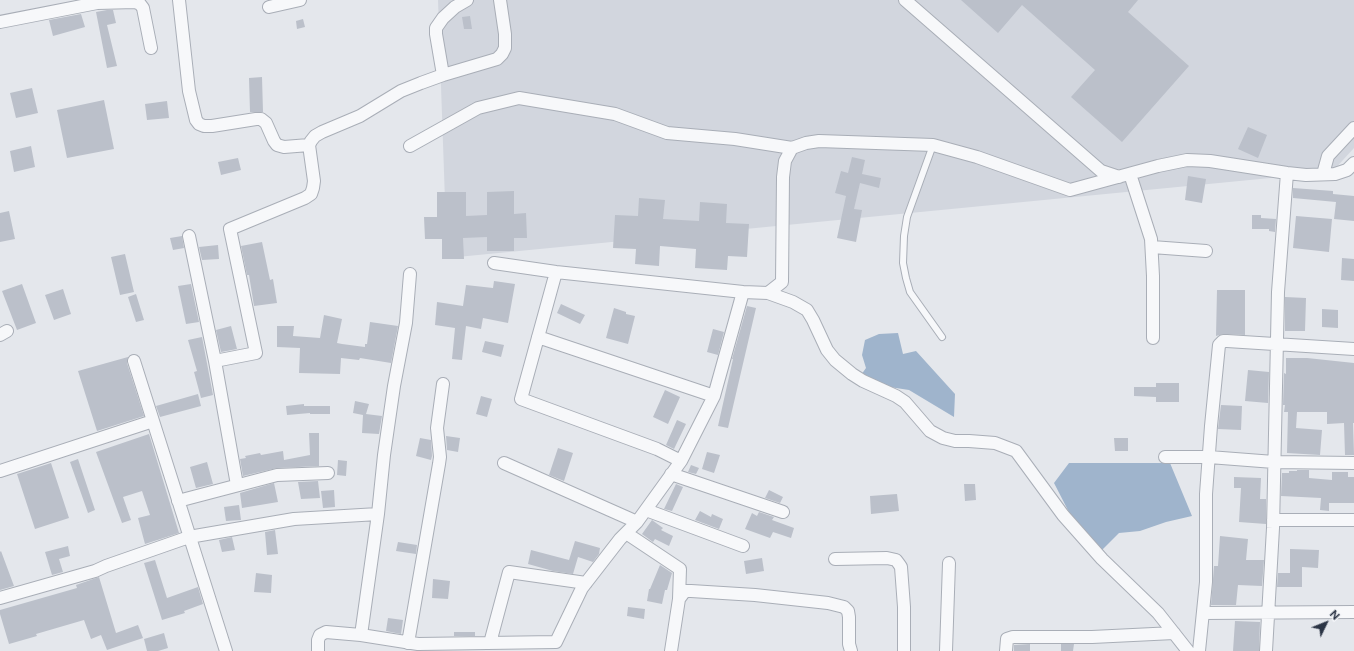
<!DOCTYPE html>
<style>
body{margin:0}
#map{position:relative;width:1354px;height:651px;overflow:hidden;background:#e4e7ec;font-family:"Public Sans",sans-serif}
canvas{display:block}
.north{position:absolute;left:1306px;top:603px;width:40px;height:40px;-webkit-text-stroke:3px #f4f6f9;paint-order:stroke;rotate:47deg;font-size:11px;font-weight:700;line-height:16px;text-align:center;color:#2b3445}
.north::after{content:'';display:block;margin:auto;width:14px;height:18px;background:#2b3445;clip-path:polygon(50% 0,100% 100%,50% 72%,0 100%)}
</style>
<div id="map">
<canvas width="1354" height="651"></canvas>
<div class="north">N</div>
</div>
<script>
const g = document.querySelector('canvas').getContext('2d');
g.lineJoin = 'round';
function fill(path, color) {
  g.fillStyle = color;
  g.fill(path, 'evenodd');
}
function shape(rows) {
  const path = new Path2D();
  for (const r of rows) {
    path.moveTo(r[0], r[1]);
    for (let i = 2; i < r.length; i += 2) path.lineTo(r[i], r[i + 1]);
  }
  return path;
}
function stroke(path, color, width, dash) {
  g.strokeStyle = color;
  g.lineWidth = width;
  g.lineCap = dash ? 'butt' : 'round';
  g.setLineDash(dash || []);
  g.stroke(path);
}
fill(shape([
 [438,0,1354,0,1354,148,1332,172,447,258]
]), '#d2d6de');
fill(shape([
 [898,333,903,354,916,351,955,394,954,417,909,390,883,386,861,375,866,368,862,355,865,340,879,334],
 [1069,463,1170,463,1192,516,1166,522,1140,531,1119,533,1102,550,1091,541,1073,520,1054,483]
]), '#9fb4cc');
fill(shape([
 [961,0,1138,0,1128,12,1189,66,1122,142,1071,97,1095,70,1022,5,998,33],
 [107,10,113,10,116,23,107,25,117,66,107,68,96,12],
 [81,14,85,27,53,36,49,20],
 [470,16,472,29,464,29,462,17],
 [303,19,305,27,297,29,296,21],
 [262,77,263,112,250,112,249,78],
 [32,88,38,113,16,118,10,93],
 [104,100,114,149,67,158,57,110],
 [167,101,169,118,147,120,145,104],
 [1248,127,1267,135,1258,158,1238,149],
 [31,146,35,167,14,172,10,151],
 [852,157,865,160,862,174,881,178,879,188,860,183,854,209,862,210,856,242,837,238,846,196,835,193,841,171,848,173],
 [238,158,241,170,221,175,218,162],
 [1188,176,1206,179,1202,203,1185,200],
 [1293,188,1333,191,1333,194,1354,196,1354,221,1334,219,1336,202,1293,198],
 [514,191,514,214,526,213,527,238,514,238,514,251,487,251,487,237,463,238,464,259,442,259,442,239,425,239,424,217,437,217,437,192,466,192,466,216,487,215,487,192],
 [639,198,665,200,663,219,699,221,700,202,727,204,726,223,749,224,747,257,728,256,727,270,695,268,696,249,660,246,659,266,635,264,636,249,613,248,615,215,638,216],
 [9,211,15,239,0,242,0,213],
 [1252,215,1261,215,1261,218,1276,219,1275,232,1269,231,1269,229,1252,229],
 [1296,216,1332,219,1329,252,1293,248],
 [182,236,184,248,173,250,170,238],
 [262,242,270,280,273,279,277,303,254,306,249,275,247,275,241,246],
 [218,245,219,259,202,260,199,247],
 [125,254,134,292,120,295,111,257],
 [1342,258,1354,259,1354,281,1341,280],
 [494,281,515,284,508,323,483,318,481,329,466,326,462,360,452,359,455,328,435,325,437,302,463,306,466,285,493,288],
 [22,284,36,323,17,330,2,291],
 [191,284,199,322,186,324,178,286],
 [63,289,71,314,54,320,45,295],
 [1217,290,1245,290,1245,335,1223,334,1216,336],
 [136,294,144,320,136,322,128,297],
 [1285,297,1306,298,1305,331,1285,331],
 [561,304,585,315,580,324,557,313],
 [747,306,756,308,728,428,718,426,733,359,732,359],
 [614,308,626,312,626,314,635,316,628,344,606,338],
 [1322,309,1338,310,1338,328,1322,327],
 [324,315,342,319,337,343,342,344,365,347,365,344,367,344,370,322,398,326,391,363,360,358,359,360,341,358,340,374,299,373,300,348,277,347,277,326,294,326,293,336,320,338],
 [231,326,237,349,221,352,216,330],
 [713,329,724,332,718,355,707,352],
 [202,337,213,395,201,398,194,372,197,371,188,340],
 [485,341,504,345,501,357,482,352],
 [128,357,127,363,144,416,97,431,78,371],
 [1286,358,1307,358,1354,363,1354,423,1353,423,1354,455,1345,455,1344,423,1327,424,1327,412,1297,412,1296,428,1322,430,1320,455,1287,453,1288,412,1284,412,1285,405,1283,405,1284,373,1286,374],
 [1248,370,1269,372,1268,403,1245,401],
 [1156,383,1179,383,1179,402,1156,402,1156,397,1134,396,1134,387,1156,387],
 [665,390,680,397,668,424,653,417],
 [198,394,201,406,160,417,156,406],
 [481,396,492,399,487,417,476,414],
 [355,401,369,404,366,414,382,416,379,434,362,433,363,415,353,413],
 [304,404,304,406,330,406,330,414,310,414,310,413,287,415,286,406],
 [1221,405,1242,406,1241,430,1218,429],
 [677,420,686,424,674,449,666,445],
 [309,433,319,433,319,466,277,468,243,476,240,459,246,458,245,456,260,453,261,455,283,451,284,460,310,455],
 [149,434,179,533,145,544,138,518,150,515,142,491,123,497,131,520,122,523,96,452],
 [446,436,460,438,458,452,447,450],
 [420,438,431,440,432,456,431,460,416,456],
 [1114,438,1128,438,1128,451,1115,451],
 [558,448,573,453,564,481,549,475],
 [707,452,720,455,714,473,702,469],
 [78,459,95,510,88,513,70,462],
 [338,460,347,461,346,476,337,475],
 [207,462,213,484,196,488,190,467],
 [51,463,69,518,35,529,17,474],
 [691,465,699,468,696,474,688,472],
 [1297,470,1309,470,1309,478,1332,480,1332,472,1348,472,1348,477,1354,477,1354,503,1329,503,1329,511,1320,510,1321,498,1281,496,1282,473,1289,473,1289,471,1297,471],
 [1234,477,1261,478,1260,499,1266,499,1266,524,1239,522,1241,488,1234,488],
 [318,481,320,498,301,499,298,482],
 [274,483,278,502,242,508,240,493],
 [676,484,683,487,672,511,664,509],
 [964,484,975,484,976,500,965,501],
 [334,490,335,507,323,508,321,491],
 [769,490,783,497,780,503,765,498],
 [897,494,899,511,871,514,870,496],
 [239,505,241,520,226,521,224,507],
 [700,511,711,517,712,514,723,519,719,529,695,520],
 [759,512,774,517,772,520,794,528,791,538,773,532,770,538,745,529,752,513,757,516],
 [652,520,663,528,661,530,673,536,669,546,655,539,653,542,642,534],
 [275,530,278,554,267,555,265,532],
 [1220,536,1248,539,1246,560,1264,560,1262,586,1238,585,1236,605,1211,605,1214,566,1218,566],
 [232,537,235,550,222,552,219,540],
 [575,541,600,548,599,554,593,562,578,557,573,574,553,571,528,564,531,550,569,560],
 [398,542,417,545,416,554,396,551],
 [68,546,70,556,59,559,63,572,52,575,45,552],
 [1290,549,1319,550,1318,568,1302,567,1302,587,1277,587,1278,573,1290,573],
 [1,551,14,586,0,590,0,552],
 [762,558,764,571,746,574,744,561],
 [155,560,167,598,198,587,203,604,184,611,185,613,162,620,144,563],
 [660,565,672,573,667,590,665,590,662,604,647,601,649,589,650,589],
 [256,573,272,575,271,593,254,592],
 [99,577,116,633,138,625,143,638,107,650,101,635,91,639,84,620,36,634,37,636,9,644,0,614,0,610,77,588,76,585],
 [433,579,450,581,448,599,432,598],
 [628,607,645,609,644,619,627,616],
 [388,618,403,620,401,634,386,631],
 [1235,621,1260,622,1259,651,1233,651],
 [454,632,475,632,475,636,454,636],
 [164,633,168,648,158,651,147,651,144,639],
 [1030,644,1030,651,1014,651,1014,645],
 [1061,644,1074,644,1073,651,1061,651]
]), '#bbc0ca');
const service = shape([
 [933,145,907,217,904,236,903,263,906,278,910,292,942,337]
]);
const minor = shape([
 [179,0,189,91,196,120,199,124,204,126,212,126,256,119,261,119,266,123,274,141,277,145,284,147,309,145],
 [905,0,1101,171,1119,177],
 [269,7,300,0],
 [0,22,97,3,135,2,140,4,143,8,151,48],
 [443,75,436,34,436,28,443,18,455,7,467,0],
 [410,146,478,108,519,98,615,114,667,133,735,139,792,148,806,143,819,141,933,145,977,157,1070,190,1158,166,1187,160,1210,161,1287,173,1306,175,1335,174,1347,170,1354,163],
 [1130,174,1151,239,1153,276,1153,338],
 [1323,174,1328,156,1354,128],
 [189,236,215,361,237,485],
 [1152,247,1206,251],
 [494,263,556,272,743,292,768,293,782,282,783,177,785,161,792,148],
 [556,272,521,399,657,449,681,461],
 [768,293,793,302,807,310,813,320,827,350,835,360,852,374,863,381,896,396,905,402,930,431,943,438,955,441,969,441,995,443,1016,451,1063,515,1102,559,1158,613,1188,651],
 [0,335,7,331],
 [538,337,714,396],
 [134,361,226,651],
 [215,361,256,353,230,229,305,198,311,194,313,188,314,181,309,145,311,141,315,136,322,132,360,116,401,91,421,83,443,75,497,59,502,54,505,48,505,34,500,0],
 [1165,457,1209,457,1274,462,1354,463],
 [504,463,637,522],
 [0,471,153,421],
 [671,474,783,512],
 [178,501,277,475,328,473],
 [646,510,743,546],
 [1273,520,1354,520],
 [626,533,680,569,679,599],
 [835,559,887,558,896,560,899,564,901,567,904,607,904,651],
 [0,598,95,571,106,566,189,537,294,519,378,514],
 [1203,613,1354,612],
 [361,635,378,514,384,455,394,386,406,323,410,274],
 [408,643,439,464,440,457,437,428,443,384],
 [490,643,509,572,586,583],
 [318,651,318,640,320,635,326,632,361,635,418,644,556,642,582,588,620,539,637,522,681,461,714,396,743,292],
 [671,651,679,599,685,591,691,591,755,595,828,603,844,607,848,611,849,617,849,644,851,651],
 [946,651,949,563],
 [1006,651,1007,639,1013,637,1092,637,1174,633],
 [1199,651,1206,582,1206,494,1211,426,1219,345,1223,341,1227,341,1354,349],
 [1266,651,1273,528,1278,292,1287,173]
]);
stroke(service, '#a9aeb7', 8);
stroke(minor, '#a9aeb7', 14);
stroke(service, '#f7f8fa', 6);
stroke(minor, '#f7f8fa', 12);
</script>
